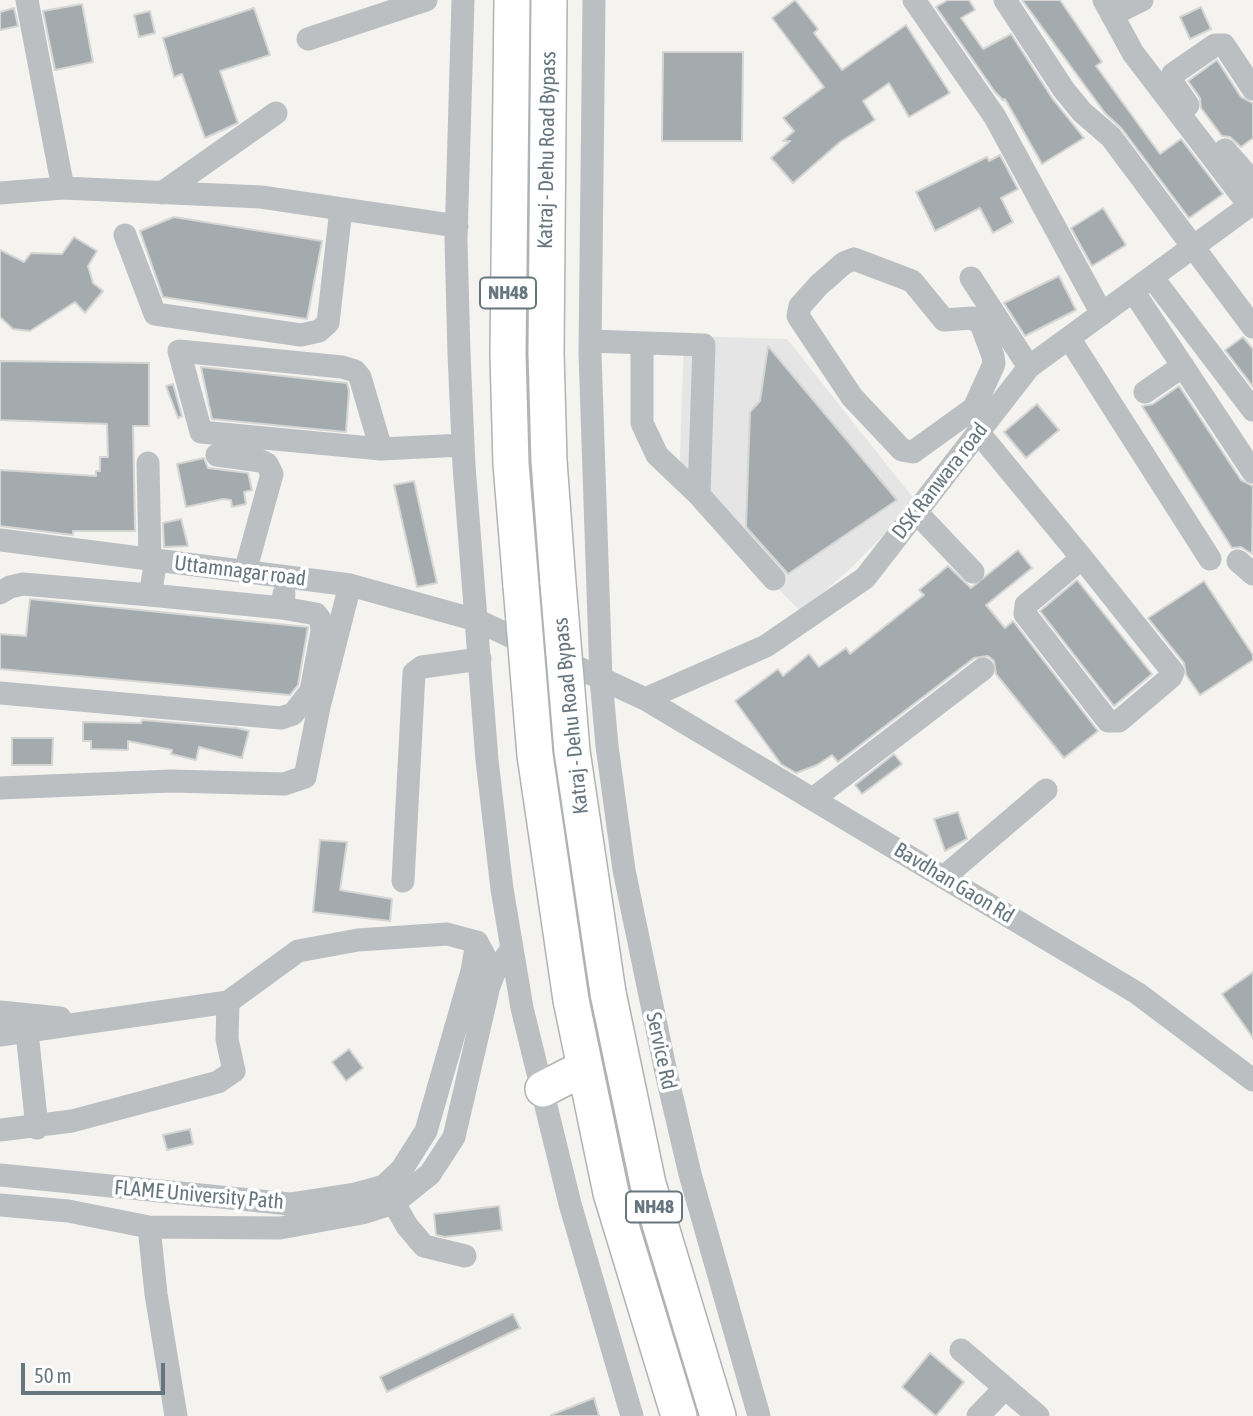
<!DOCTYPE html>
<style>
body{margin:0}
#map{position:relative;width:1253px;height:1416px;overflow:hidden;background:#f4f3f0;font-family:"Asap Condensed",sans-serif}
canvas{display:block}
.scale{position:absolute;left:21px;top:1363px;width:144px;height:32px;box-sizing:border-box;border:4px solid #66767e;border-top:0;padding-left:9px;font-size:21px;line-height:24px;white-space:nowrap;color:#66767e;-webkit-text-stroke:5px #fff;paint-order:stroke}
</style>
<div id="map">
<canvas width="1253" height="1416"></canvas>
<div class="scale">50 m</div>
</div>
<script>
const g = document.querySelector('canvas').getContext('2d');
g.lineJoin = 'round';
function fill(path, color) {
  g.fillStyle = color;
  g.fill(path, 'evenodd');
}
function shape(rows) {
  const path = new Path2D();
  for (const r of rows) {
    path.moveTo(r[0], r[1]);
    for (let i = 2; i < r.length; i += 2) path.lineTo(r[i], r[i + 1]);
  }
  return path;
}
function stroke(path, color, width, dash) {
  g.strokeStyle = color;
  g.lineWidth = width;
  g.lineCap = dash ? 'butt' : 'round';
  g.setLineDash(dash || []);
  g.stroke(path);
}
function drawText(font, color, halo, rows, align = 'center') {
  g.font = font + ' "Asap Condensed",sans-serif';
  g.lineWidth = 7;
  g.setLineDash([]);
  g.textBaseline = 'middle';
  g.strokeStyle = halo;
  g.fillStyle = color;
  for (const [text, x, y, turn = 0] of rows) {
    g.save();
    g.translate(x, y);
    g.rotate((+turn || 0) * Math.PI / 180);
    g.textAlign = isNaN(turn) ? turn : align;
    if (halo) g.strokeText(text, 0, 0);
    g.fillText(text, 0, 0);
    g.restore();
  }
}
fill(shape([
 [684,336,787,339,914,499,903,515,852,567,801,612,679,487]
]), '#e4e5e4');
const building = shape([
 [795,0,818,29,814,33,842,70,906,25,950,93,909,117,889,83,863,101,875,120,840,142,793,183,771,158,790,141,783,141,794,131,783,118,824,87,772,18,795,0],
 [948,0,969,0,975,10,961,18,983,49,1011,34,1052,98,1084,138,1042,164,1005,99,1003,100,995,92,936,7,948,0],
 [1022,0,1060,0,1102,62,1096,66,1160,154,1181,139,1223,194,1189,218,1122,129,1105,113,1022,0],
 [82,4,93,62,55,70,43,11,82,4],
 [1201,7,1211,29,1190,39,1180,17,1201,7],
 [14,8,18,26,0,30,0,12,14,8],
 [254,8,270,55,220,71,238,123,205,138,182,74,174,77,163,38,254,8],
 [150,11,155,33,139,37,134,15,150,11],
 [663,52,743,52,742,141,662,141,663,52],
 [1217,60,1241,97,1253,103,1253,138,1241,147,1230,137,1222,136,1201,108,1200,98,1188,81,1217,60],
 [1000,155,1018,189,1001,198,1013,222,993,233,980,208,935,231,916,192,987,157,989,161,1000,155],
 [1103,208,1126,245,1092,266,1071,228,1103,208],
 [174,217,322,241,307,319,163,297,140,231,174,217],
 [74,237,97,251,88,266,93,283,103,291,85,313,75,302,30,331,13,329,0,317,0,250,24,262,31,253,62,254,74,237],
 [1059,276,1076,310,1025,336,1004,303,1059,276],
 [1243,337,1253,349,1253,387,1225,350,1243,337],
 [768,346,897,500,788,574,746,527,750,412,760,401,768,346],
 [0,361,149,363,149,426,133,426,135,531,73,531,73,535,0,526,0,470,96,476,96,471,100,471,100,457,108,457,107,424,0,420,0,361],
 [201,367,347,383,349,391,346,432,212,419,201,367],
 [173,384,182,416,178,418,166,386,173,384],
 [1179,386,1241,480,1253,486,1252,554,1241,547,1232,548,1142,406,1153,404,1179,386],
 [1037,404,1059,430,1026,458,1004,432,1037,404],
 [204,458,208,468,248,473,252,490,244,492,246,504,232,507,231,500,223,499,186,507,177,464,204,458],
 [414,481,437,583,417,587,394,485,414,481],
 [181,519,188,546,164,547,163,523,181,519],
 [1018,550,1032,568,986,605,1005,628,1013,621,1098,731,1064,758,996,674,994,661,988,656,974,658,838,762,832,755,817,765,796,773,781,764,735,701,778,669,783,676,809,654,819,667,846,648,850,654,924,595,919,590,948,566,971,588,1018,550],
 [1077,580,1152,674,1114,706,1040,611,1077,580],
 [1204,581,1253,655,1253,660,1200,695,1186,675,1184,663,1148,618,1204,581],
 [30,599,308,627,298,685,290,695,0,669,0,634,26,636,30,599],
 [142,720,237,728,249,731,242,758,199,747,196,760,171,754,172,750,128,741,128,750,91,749,91,741,83,741,83,722,141,723,142,720],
 [12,738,53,738,52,765,12,765,12,738],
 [894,754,902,764,862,794,855,785,894,754],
 [958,812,967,839,945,851,934,819,958,812],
 [320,840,347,842,340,890,392,899,390,921,313,912,320,840],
 [1253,972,1253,1038,1222,994,1253,972],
 [349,1049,363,1068,346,1081,332,1062,349,1049],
 [190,1129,193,1144,167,1150,163,1135,190,1129],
 [499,1206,502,1230,445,1237,436,1235,434,1214,499,1206],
 [513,1314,520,1328,387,1392,380,1377,513,1314],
 [930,1353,964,1382,936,1416,902,1387,930,1353],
 [594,1398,599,1416,551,1416,551,1415,594,1398]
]);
fill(building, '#a3abaf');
stroke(building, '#d5d5d3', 2);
const highway = shape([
 [512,0,508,354,511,464,521,586],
 [549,0,546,353,549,461,558,583],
 [608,993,648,1184,718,1416],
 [571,1000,611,1193,679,1416],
 [543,1089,584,1068]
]);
stroke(highway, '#afb3b5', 38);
stroke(shape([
 [27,0,63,188],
 [463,0,456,240,459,354,464,466,487,760,502,889,522,1008,570,1204,632,1416],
 [594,0,590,353,601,679,607,746,624,870,665,1068,690,1174,759,1416],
 [914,0,995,117,1102,314],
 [1005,0,1064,90,1082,112,1111,137,1253,327],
 [1104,0,1133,53,1249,205],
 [1112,15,1142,0],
 [308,39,426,0],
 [1188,105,1172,82,1173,74,1215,45,1224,45,1253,89],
 [1225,150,1253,182],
 [0,193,63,188,261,197,457,226],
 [162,193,276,113],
 [125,235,155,314,301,335,319,331,328,323,341,209],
 [854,259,912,281,944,320,973,318,981,324,993,356,994,364,974,408,913,452,902,450,852,397,798,316,800,306,819,285,844,263,854,259],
 [1152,277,1253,410],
 [971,278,1029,367],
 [1133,291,1253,472],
 [1069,338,1210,559],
 [590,341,704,345,699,495],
 [642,343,642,423,657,455,699,495,774,579],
 [1145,392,1183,366],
 [978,432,1082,558,1173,672,1171,677,1119,721,1108,721,1025,614,1026,605,1082,558],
 [381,449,360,377,355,371,342,367,179,351,201,432,381,449,463,445],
 [217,455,261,461,267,464,272,474,245,572],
 [148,463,150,559],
 [916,512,973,572],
 [0,540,350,585,476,620,645,699,766,646,865,578,1029,367,1253,203],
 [156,560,150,595,282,608,284,594],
 [1238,561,1253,574],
 [0,593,10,587,23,584,150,595],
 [0,693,281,718,293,714,311,691,322,631,321,621,316,614,282,608],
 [645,699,1137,993,1253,1080],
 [0,788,171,781,284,784,305,777,319,707,350,585],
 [813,799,983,669],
 [944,877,1046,790],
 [403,881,414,673,422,667,480,659],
 [0,1012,60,1018],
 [27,1032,37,1128],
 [0,1035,228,1002,298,951,358,940,447,934,477,942,484,955],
 [0,1130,72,1121,218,1082,234,1071,227,1039,228,1002],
 [0,1175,290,1204,355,1194,384,1186,402,1169,426,1131,472,971,477,942],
 [394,1203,407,1226,424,1246,465,1256],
 [0,1205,68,1211,149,1227,280,1228,362,1213,394,1203,430,1174,454,1137,489,986,494,973,511,950],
 [149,1227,156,1294,176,1416],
 [961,1350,1038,1416],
 [978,1416,1005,1388]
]), '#bbbfc2', 23);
stroke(highway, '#fff', 35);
const highwayBridge = shape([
 [558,583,572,751,608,993],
 [521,586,535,755,571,1000]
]);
stroke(highwayBridge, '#afb3b5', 38, []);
stroke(highwayBridge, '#fff', 35);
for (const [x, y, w] of [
 [508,293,56],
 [654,1207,56]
]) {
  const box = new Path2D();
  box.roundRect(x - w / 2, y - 15.5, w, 31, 5);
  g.fillStyle = '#fff';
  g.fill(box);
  stroke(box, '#66767e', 2);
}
drawText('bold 19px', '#66767e', null, [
 ["NH48",508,293],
 ["NH48",654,1207]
]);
drawText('21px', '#66767e', '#fff', [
 ["Katraj - Dehu Road Bypass",547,150,-89],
 ["DSK Ranwara road",940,481,-52],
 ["Uttamnagar road",240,571,7],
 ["Katraj - Dehu Road Bypass",571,716,-96],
 ["Bavdhan Gaon Rd",954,883,31],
 ["Service Rd",661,1051,78],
 ["FLAME University Path",199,1195,5]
]);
</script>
